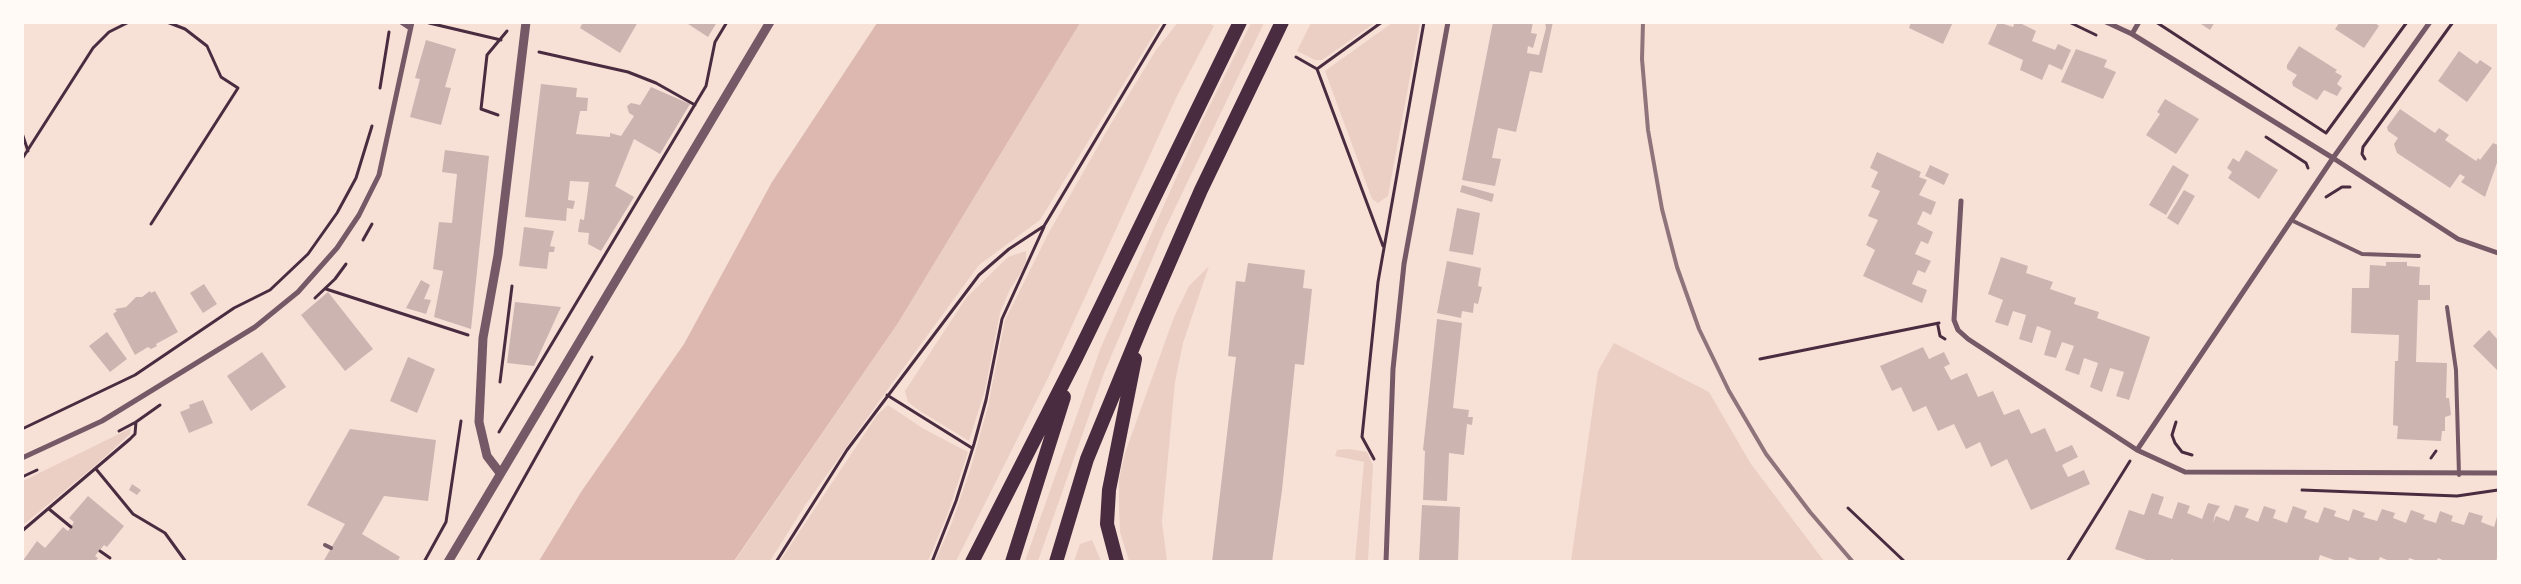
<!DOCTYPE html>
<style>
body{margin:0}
#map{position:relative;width:2521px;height:584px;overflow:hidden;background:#f7e1d7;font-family:"IBM Plex Serif",serif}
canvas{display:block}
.frame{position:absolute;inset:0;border:24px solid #fffaf5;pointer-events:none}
</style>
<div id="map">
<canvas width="2521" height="584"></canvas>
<div class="frame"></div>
</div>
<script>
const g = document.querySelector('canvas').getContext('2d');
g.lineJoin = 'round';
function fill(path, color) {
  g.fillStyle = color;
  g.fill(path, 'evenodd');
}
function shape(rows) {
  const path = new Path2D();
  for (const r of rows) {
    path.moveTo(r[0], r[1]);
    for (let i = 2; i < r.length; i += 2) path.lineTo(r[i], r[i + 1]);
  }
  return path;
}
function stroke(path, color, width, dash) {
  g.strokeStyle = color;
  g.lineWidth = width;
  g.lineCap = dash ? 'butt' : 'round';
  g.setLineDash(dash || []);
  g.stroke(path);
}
fill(shape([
 [1178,22,1209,23,1214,26,1177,96,1049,376,956,561,935,561,951,525,971,467,988,406,1005,320,1048,234,1109,127,1156,50],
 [1080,23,1161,23,1040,220,979,265,880,400,806,504,770,561,734,562,898,323],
 [1251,23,1264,23,1164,231,1104,373,1038,561,1025,561,1101,347,1196,133],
 [1311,23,1311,22,1375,23,1322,60,1315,60,1297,51],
 [1392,23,1420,23,1388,196,1378,203,1372,199,1325,71],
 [1026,251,1026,261,1022,271,1010,289,1000,313,985,390,969,441,920,411,908,402,905,391,966,298,1008,257],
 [1209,266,1183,343,1175,382,1162,522,1167,561,1129,561,1120,532,1119,507,1119,479,1125,453,1174,317,1189,286],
 [1614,343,1709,392,1751,464,1824,561,1571,561,1598,371],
 [888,405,924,429,968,452,948,513,928,561,780,561,877,415],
 [131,428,130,434,96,465,23,525,23,481],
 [1349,449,1367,452,1373,465,1368,561,1355,561,1364,462,1335,456,1337,450],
 [1092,540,1101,561,1074,561,1080,544]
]), '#ebcfc5');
fill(shape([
 [877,23,1080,23,898,323,734,561,539,561,581,492,684,344,772,182]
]), '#dcb8b0');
fill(shape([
 [583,22,638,22,620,53,580,28],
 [685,22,717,22,708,37],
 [1493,22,1533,22,1531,33,1537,34,1533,48,1528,46,1527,53,1539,55,1546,28,1545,22,1553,22,1542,73,1530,71,1516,132,1498,128,1492,158,1501,159,1495,186,1462,180],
 [1911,22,1953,22,1943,44,1909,28],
 [1998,22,2013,27,2015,22,2018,22,2036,31,2032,41,2055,50,2058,44,2071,50,2062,70,2049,64,2042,80,2020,70,2023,60,1988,44],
 [2198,22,2215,22,2210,30],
 [2340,22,2374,22,2379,26,2364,48,2335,29],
 [426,40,456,49,445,87,451,88,441,125,410,117,420,79,415,78],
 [2299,46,2337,70,2335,72,2342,76,2337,84,2342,88,2337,96,2324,90,2317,100,2293,86,2292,82,2297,75,2287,69,2287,65],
 [2076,49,2107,60,2104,67,2116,72,2103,99,2061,82],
 [2459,51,2477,64,2480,60,2492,68,2467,102,2438,81],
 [541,84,577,88,576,97,588,98,587,111,580,111,576,134,610,137,610,133,621,136,634,116,629,113,627,106,631,103,640,105,651,87,690,104,660,154,634,139,615,186,634,197,601,251,588,244,589,233,578,232,580,219,584,220,589,182,570,181,568,200,575,201,573,209,567,208,566,221,525,217],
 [2165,99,2199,119,2176,154,2146,135,2160,114,2157,112],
 [2400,109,2435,133,2439,128,2449,135,2445,140,2476,161,2478,158,2480,160,2493,143,2498,145,2498,160,2485,197,2461,182,2465,177,2460,174,2450,188,2397,153,2394,144,2398,138,2388,131,2387,127],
 [445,150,489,156,471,329,434,317,443,271,433,269,439,222,452,223,457,174,442,172],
 [2246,150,2278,170,2259,199,2228,178,2232,172,2227,168,2233,158,2239,162],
 [1877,152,1921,172,1919,177,1927,180,1919,195,1936,202,1931,215,1923,211,1917,224,1933,232,1928,244,1921,241,1915,254,1931,261,1925,273,1918,270,1912,284,1927,290,1922,303,1863,276,1875,250,1866,245,1878,220,1868,216,1880,191,1871,187,1878,172,1870,168],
 [1930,165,1949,174,1944,185,1925,176],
 [2173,165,2189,175,2166,215,2149,205],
 [1462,185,1494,194,1492,202,1460,192],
 [2184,190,2195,196,2178,225,2167,218],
 [1457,208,1480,213,1473,255,1449,251],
 [524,227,554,231,550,246,555,247,554,252,549,252,547,269,519,266],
 [2001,257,2028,266,2026,273,2053,282,2050,289,2076,298,2074,304,2099,312,2097,318,2150,337,2129,400,2116,396,2124,372,2110,368,2102,392,2090,387,2098,363,2084,358,2079,375,2065,370,2074,346,2062,342,2056,358,2044,355,2051,331,2037,326,2032,343,2019,339,2026,315,2013,311,2008,326,1995,322,2003,300,1988,294],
 [1447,261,1481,268,1478,286,1482,287,1478,304,1474,303,1473,313,1462,311,1461,318,1437,313],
 [2386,262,2407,262,2407,266,2420,267,2419,285,2430,285,2430,300,2418,300,2416,362,2447,363,2446,398,2449,398,2451,415,2445,417,2445,431,2442,431,2441,441,2397,439,2398,426,2393,425,2395,361,2398,361,2399,335,2351,333,2352,288,2369,288,2370,265,2386,266],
 [1248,263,1305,270,1303,288,1312,289,1304,365,1295,364,1282,490,1272,562,1212,562,1236,357,1228,356,1236,281,1245,282],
 [421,280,430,285,424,299,431,300,426,314,406,308],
 [204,284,217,304,203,313,190,293],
 [150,291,151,293,155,291,178,332,156,344,157,346,151,349,148,347,135,355,113,314,117,311,115,309,126,307,136,297,142,297],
 [328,292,373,349,345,371,301,315],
 [515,302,561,307,534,366,507,363],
 [1437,319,1462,323,1453,408,1469,410,1468,417,1473,417,1472,425,1467,424,1464,455,1449,453,1447,501,1423,500,1425,451,1423,450],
 [2489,330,2498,340,2498,371,2473,346],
 [107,332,127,359,110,372,89,346],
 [1923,347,1929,359,1944,352,1950,364,1944,367,1951,380,1967,373,1978,397,1993,391,2004,415,2019,409,2031,434,2045,428,2056,452,2072,445,2078,457,2062,465,2068,477,2084,470,2090,484,2031,510,2007,459,1991,467,1980,442,1966,449,1954,424,1938,431,1926,406,1913,412,1901,387,1892,391,1880,366],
 [262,352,286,387,251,411,227,376],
 [408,357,435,369,417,413,390,401],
 [203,400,213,423,189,433,180,412,190,408,189,405],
 [350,429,436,440,428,501,384,496,362,534,400,557,397,562,323,562,345,524,307,505],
 [132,484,141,490,137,495,129,490],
 [2152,493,2164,497,2158,514,2172,519,2178,502,2190,506,2187,513,2202,519,2208,503,2220,506,2215,514,2213,523,2216,516,2229,521,2235,505,2249,509,2245,517,2258,522,2264,506,2276,510,2273,518,2287,523,2293,506,2307,511,2304,518,2318,523,2324,507,2336,511,2334,516,2349,521,2353,509,2365,513,2363,517,2377,521,2382,509,2395,513,2393,518,2406,523,2411,510,2425,515,2423,519,2436,523,2440,511,2453,516,2451,521,2464,525,2469,512,2483,516,2481,522,2494,527,2498,513,2498,554,2496,562,2447,562,2438,558,2436,562,2421,562,2409,558,2408,562,2392,562,2380,557,2378,562,2363,562,2349,557,2348,562,2340,562,2320,555,2318,562,2179,562,2171,559,2170,562,2152,562,2115,549,2129,510,2144,515],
 [88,496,124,526,107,547,104,545,95,556,98,558,95,562,22,562,37,541,45,548,63,527,68,531,74,522,69,518],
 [1422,505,1460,507,1458,562,1419,561]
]), '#ccb4b1');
stroke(shape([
 [2069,22,2096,35],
 [2156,22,2326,133,2407,22],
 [429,23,501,40],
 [539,52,628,72,656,83,695,105],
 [1296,57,1317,69,1383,246],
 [1317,69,1382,22],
 [380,88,389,32],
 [498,115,481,109,487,55,507,31],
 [22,133,28,151],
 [2266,137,2306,163,2308,168],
 [22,159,93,48,109,32,129,22],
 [2365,159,2362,154,2363,147,2453,22],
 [2326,197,2342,187,2350,187],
 [151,224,238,88,221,77,207,46,185,29,167,22],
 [363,240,372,224],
 [326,289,468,335],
 [315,298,335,279,346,264],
 [1938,326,1940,336,1945,339],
 [1760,359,1939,323],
 [500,382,512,286],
 [887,395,972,448],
 [2176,422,2172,435,2175,443,2182,452,2192,455],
 [22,429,135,375,234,308,270,290,308,254,337,213,356,178,372,126],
 [119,431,136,422,160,405],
 [499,432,706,86,715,42,727,22],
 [2431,458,2436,451],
 [1374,459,1362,437,1378,282,1424,22],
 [96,469,133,514,165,533,186,562],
 [22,477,37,470],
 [2302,490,2457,496,2498,490],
 [1848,508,1905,562],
 [49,509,71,527],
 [22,531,130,439,135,434,136,422],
 [100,551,110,558],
 [424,562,446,522,461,421],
 [477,562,592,357],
 [776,562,847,450,979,275,1009,249,1044,226,1166,22],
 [932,562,956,501,974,444,986,400,1002,319,1044,227],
 [2067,562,2130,461]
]), '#4a2c40', 3);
stroke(shape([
 [2291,220,2362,254,2419,256],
 [2447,307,2456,370,2459,475],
 [325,545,331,548]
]), '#755966', 4);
stroke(shape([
 [401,22,410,28],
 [2106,22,2132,34,2333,158,2458,239,2498,253],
 [2132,34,2139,22],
 [1961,201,1954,320,1958,330,1968,339,2137,450,2185,472,2498,473],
 [2137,450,2333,158,2430,22],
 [22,458,102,421,255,327,298,292,337,248,359,215,379,175,412,22],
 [1386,562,1393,369,1404,264,1448,22]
]), '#755966', 5);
stroke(shape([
 [500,473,487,456,479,422,483,338,498,255,526,22],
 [448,562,770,22]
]), '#755966', 9);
stroke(shape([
 [972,562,1076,358,1240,22],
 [1012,562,1064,397],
 [1056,562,1087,459,1143,323,1201,190,1282,22],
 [1117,562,1107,524,1109,490,1135,359]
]), '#4a2c40', 14);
stroke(shape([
 [1643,22,1642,59,1648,130,1662,209,1677,267,1699,329,1729,391,1766,454,1810,512,1853,562]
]), '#8f747c', 4);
</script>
